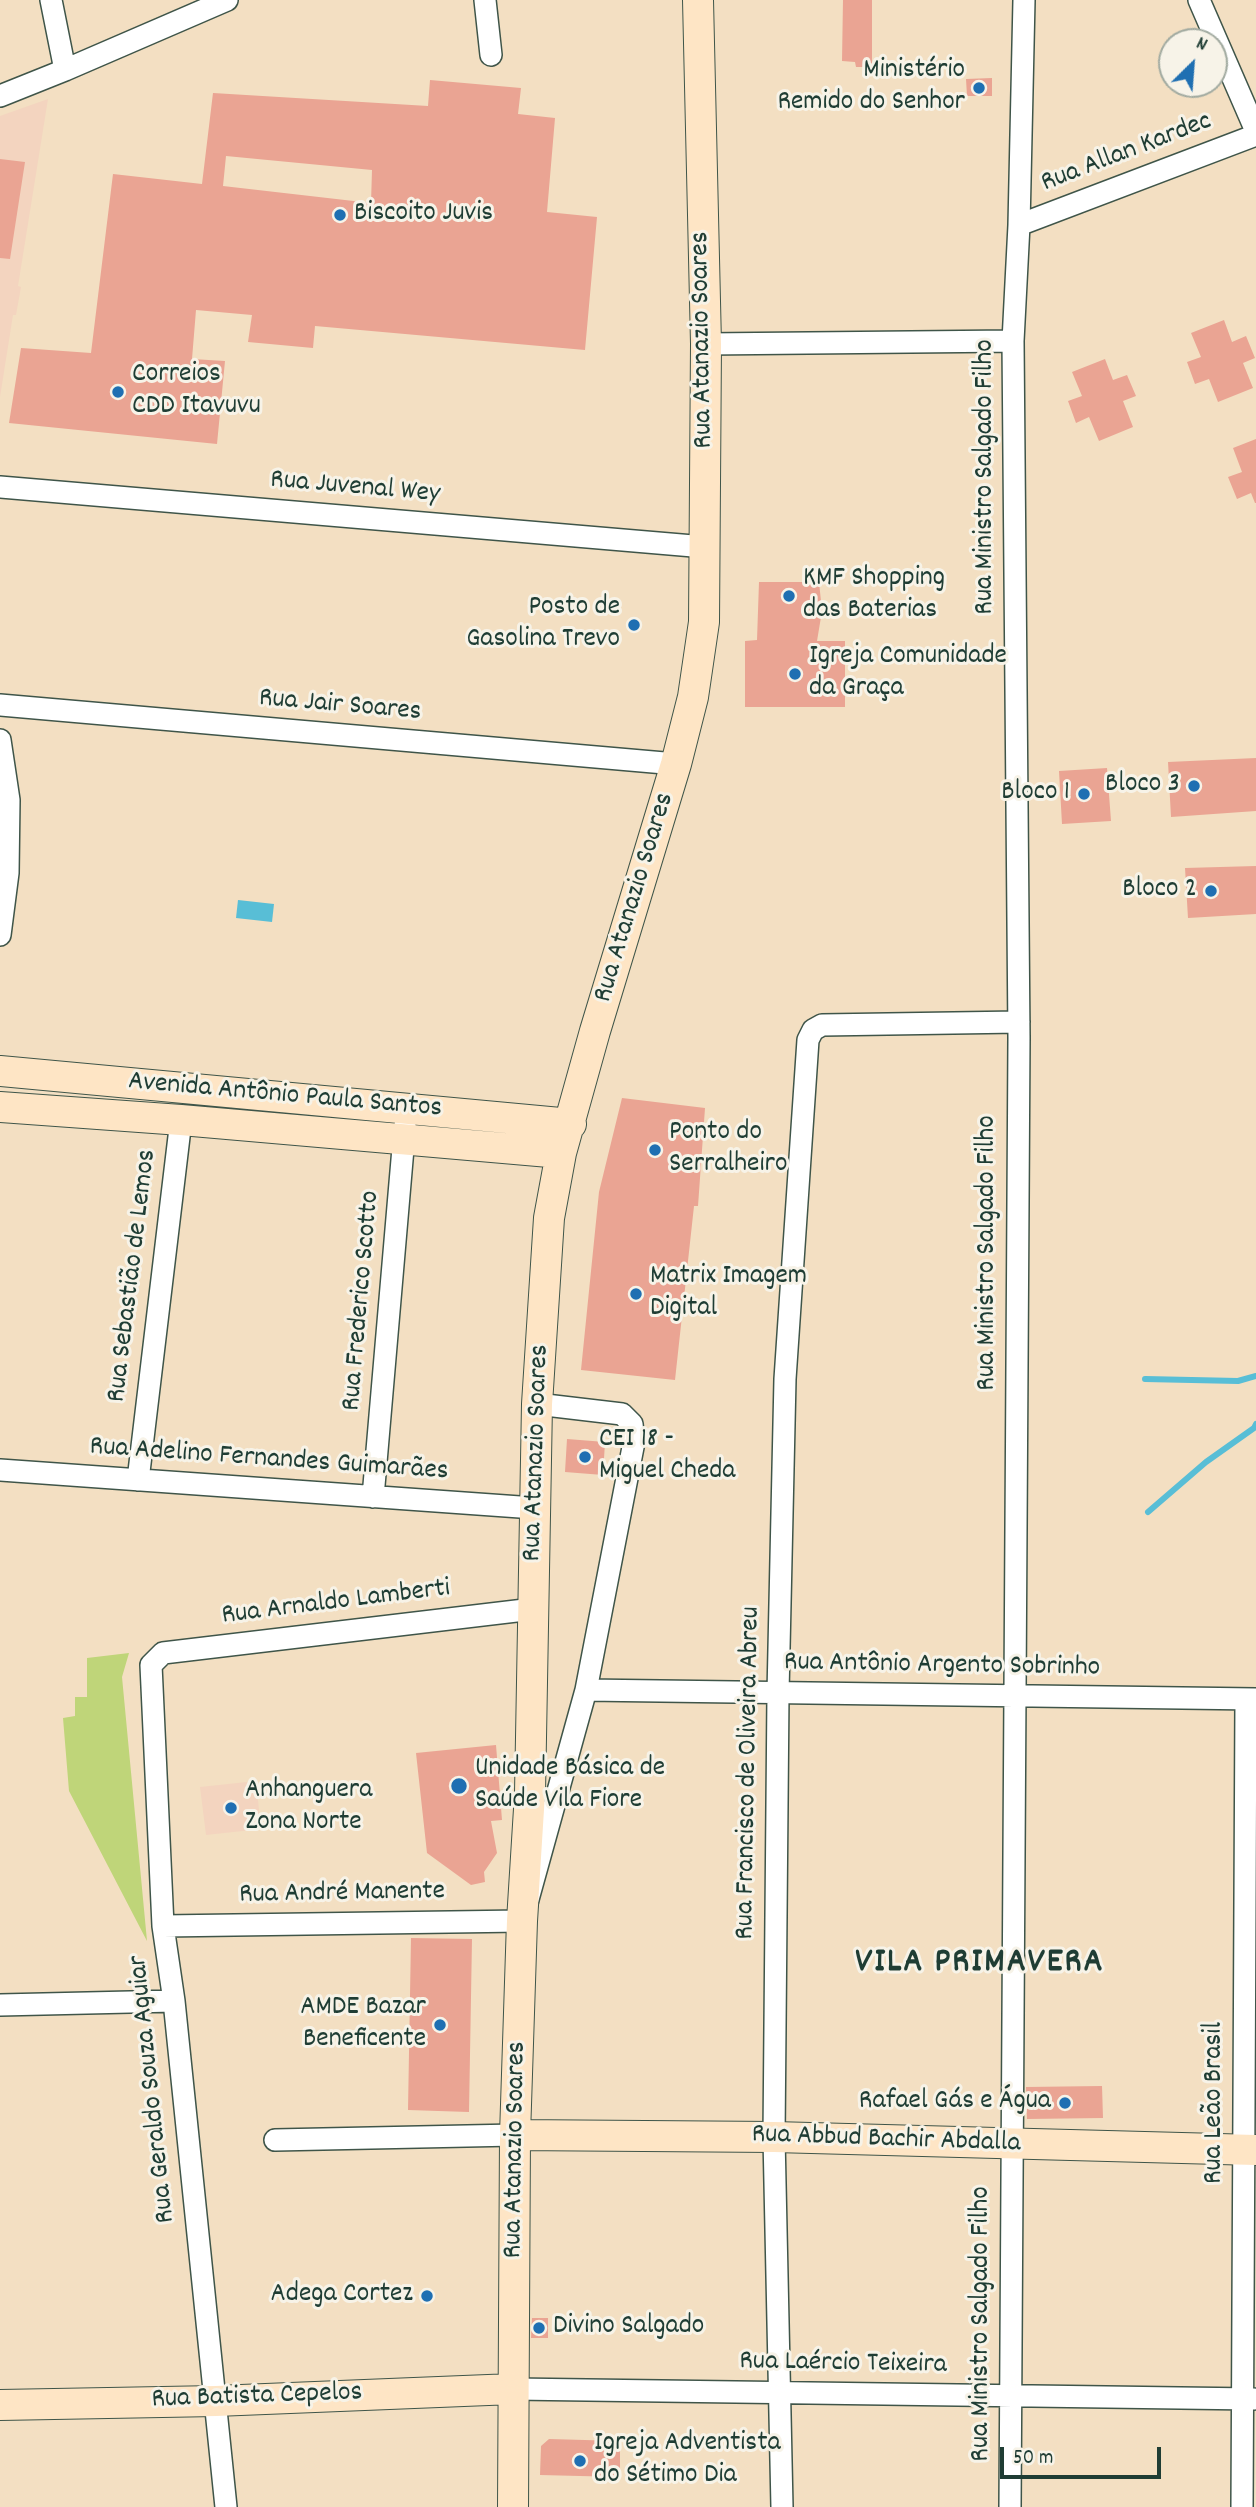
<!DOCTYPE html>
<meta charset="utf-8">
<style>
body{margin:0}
#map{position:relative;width:1256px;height:2507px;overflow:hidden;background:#f3dfc2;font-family:Dekko,sans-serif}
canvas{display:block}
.north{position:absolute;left:1158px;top:28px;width:70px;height:70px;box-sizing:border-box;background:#f7f3e8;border:2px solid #a1aaa0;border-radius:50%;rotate:25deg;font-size:19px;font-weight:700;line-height:28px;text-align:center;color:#1f3d34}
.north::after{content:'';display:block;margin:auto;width:24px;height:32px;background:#1f6fb2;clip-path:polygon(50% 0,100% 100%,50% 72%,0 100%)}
.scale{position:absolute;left:1000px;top:2447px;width:161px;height:32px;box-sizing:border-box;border:4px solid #1f3d34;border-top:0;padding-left:9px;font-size:21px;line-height:24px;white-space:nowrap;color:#1f3d34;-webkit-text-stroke:5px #f7f3e8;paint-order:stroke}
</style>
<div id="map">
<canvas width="1256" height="2507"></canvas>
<div class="north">N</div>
<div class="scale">50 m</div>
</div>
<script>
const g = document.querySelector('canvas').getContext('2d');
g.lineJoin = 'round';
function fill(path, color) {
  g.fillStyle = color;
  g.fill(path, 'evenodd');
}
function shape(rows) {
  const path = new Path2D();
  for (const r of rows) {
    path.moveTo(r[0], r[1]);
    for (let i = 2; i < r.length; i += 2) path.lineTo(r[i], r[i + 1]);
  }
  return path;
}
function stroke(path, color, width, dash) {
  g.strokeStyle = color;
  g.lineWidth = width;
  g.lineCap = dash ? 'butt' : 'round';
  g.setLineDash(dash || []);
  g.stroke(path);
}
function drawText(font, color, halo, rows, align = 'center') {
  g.font = font + ' Dekko,sans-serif';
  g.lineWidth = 6;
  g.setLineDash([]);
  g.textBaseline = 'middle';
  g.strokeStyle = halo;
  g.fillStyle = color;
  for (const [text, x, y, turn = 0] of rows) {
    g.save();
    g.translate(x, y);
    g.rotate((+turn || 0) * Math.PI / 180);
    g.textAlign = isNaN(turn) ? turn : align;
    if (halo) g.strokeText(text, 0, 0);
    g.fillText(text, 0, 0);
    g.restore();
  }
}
fill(shape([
 [48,99,18,286,21,287,16,315,13,315,0,397,0,116],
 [256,1781,261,1829,206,1835,200,1787]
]), '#f3d4bf');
fill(shape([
 [129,1653,122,1677,147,1941,69,1791,63,1718,75,1716,75,1697,87,1697,87,1658]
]), '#bfd579');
fill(shape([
 [238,900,274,904,272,922,236,918]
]), '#58bed6');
stroke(shape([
 [1145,1379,1238,1381,1256,1376],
 [1148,1512,1206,1462,1254,1428,1256,1424]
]), '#58bed6', 6);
fill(shape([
 [843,0,872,0,872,67,856,67,855,62,842,61],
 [992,78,992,96,967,96,966,79],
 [430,80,521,88,518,114,555,118,547,212,597,217,585,350,315,326,313,348,248,342,252,315,196,310,192,359,225,361,217,444,9,423,21,348,91,353,113,174,202,184,213,93,428,106],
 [226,156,372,170,371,203,223,186],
 [0,159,25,162,10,259,0,258],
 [1224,320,1232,342,1246,336,1255,358,1243,363,1253,388,1218,402,1209,379,1195,384,1187,362,1201,357,1191,333],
 [1105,359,1113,380,1127,375,1136,396,1123,401,1133,427,1099,441,1089,417,1076,423,1068,401,1082,396,1072,372],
 [1256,439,1256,503,1255,503,1251,493,1237,499,1228,477,1242,472,1233,448],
 [759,582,819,582,822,611,817,641,845,641,845,707,745,707,745,641,757,640],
 [1256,758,1256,811,1171,817,1168,762],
 [1107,768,1111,821,1062,824,1059,771],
 [1256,866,1256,914,1188,918,1185,868],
 [622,1098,705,1108,698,1206,694,1206,675,1380,581,1370,599,1192],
 [567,1439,605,1442,603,1475,565,1472],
 [496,1745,502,1820,491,1821,497,1853,484,1872,485,1882,471,1885,427,1853,416,1753],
 [411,1938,472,1939,469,2112,408,2110],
 [1102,2086,1103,2118,1027,2119,1026,2087],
 [532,2318,548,2318,548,2338,531,2338],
 [549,2439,620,2441,620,2477,540,2475,541,2446]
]), '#eaa493');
const street = shape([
 [51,0,65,70],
 [485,0,491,55],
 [1199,0,1256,131],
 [0,96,65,70,227,0],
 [1019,225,1256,135],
 [706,344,1013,341],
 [0,487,705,547],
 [0,705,676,764],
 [0,740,9,800,8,873,0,935],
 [0,1470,534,1508],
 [138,1480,181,1120],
 [373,1497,405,1125],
 [586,1690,1256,1699],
 [163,1926,522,1921,586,1690,634,1442,632,1424,622,1414,537,1404],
 [0,2005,174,2001],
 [275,2140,515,2135],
 [513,2389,1254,2399],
 [226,2507,174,2001,163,1926,151,1665,163,1653,533,1609],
 [782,2507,774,2137,778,1693,785,1379,808,1040,813,1030,822,1025,1019,1022],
 [1010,2507,1019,1038,1013,341,1019,225,1024,0],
 [1242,2507,1246,1699]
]);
const secondary = shape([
 [0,1071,571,1124],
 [0,1107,181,1120,561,1153],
 [515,2135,774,2137,1256,2150],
 [0,2405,216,2401,513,2389],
 [513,2507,515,2135,522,1921,530,1793,537,1404,549,1218,561,1153,595,1031,676,764,693,697,704,622,706,344,698,0]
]);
stroke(street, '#3f5549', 24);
stroke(secondary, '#3f5549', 32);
stroke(street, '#fff', 21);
stroke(secondary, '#fee5c5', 30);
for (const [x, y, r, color] of [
 [979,88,7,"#1f6fb2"],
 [340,215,7,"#1f6fb2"],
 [118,392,7,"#1f6fb2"],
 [789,596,7,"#1f6fb2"],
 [634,625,7,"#1f6fb2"],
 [795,674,7,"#1f6fb2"],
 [1194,786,7,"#1f6fb2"],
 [1084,794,7,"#1f6fb2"],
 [1211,891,7,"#1f6fb2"],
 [655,1150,7,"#1f6fb2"],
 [636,1294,7,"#1f6fb2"],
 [585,1457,7,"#1f6fb2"],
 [459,1786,9,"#1f6fb2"],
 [231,1808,7,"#1f6fb2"],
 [440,2025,7,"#1f6fb2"],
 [1065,2103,7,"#1f6fb2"],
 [427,2296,7,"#1f6fb2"],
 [539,2328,7,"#1f6fb2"],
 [580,2461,7,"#1f6fb2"]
]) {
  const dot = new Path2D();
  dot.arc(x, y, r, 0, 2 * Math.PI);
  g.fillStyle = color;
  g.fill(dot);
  stroke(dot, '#f7f3e8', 2.5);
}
drawText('28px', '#1f3d34', '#f7f3e8', [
 ["Ministério",965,72,"right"],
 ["Remido do Senhor",965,104,"right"],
 ["Biscoito Juvis",354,215],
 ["Correios",132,376],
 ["CDD Itavuvu",132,408],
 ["KMF Shopping",803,580],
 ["das Baterias",803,612],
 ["Posto de",620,609,"right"],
 ["Gasolina Trevo",620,641,"right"],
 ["Igreja Comunidade",809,658],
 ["da Graça",809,690],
 ["Bloco 3",1180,786,"right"],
 ["Bloco 1",1070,794,"right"],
 ["Bloco 2",1197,891,"right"],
 ["Ponto do",669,1134],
 ["Serralheiro",669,1166],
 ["Matrix Imagem",650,1278],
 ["Digital",650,1310],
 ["CEI 18 -",599,1441],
 ["Miguel Cheda",599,1473],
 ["Unidade Básica de",475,1770],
 ["Saúde Vila Fiore",475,1802],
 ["Anhanguera",245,1792],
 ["Zona Norte",245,1824],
 ["AMDE Bazar",426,2009,"right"],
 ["Beneficente",426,2041,"right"],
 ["Rafael Gás e Água",1051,2103,"right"],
 ["Adega Cortez",413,2296,"right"],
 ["Divino Salgado",553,2328],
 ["Igreja Adventista",594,2445],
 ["do Sétimo Dia",594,2477]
], 'left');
drawText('28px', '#1f3d34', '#f7f3e8', [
 ["Rua Allan Kardec",1127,154,-21],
 ["Rua Atanazio Soares",704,340,-91],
 ["Rua Ministro Salgado Filho",987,477,-90],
 ["Rua Juvenal Wey",355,489,5],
 ["Rua Jair Soares",340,707,5],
 ["Rua Atanazio Soares",636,898,-73],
 ["Avenida Antônio Paula Santos",285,1097,5],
 ["Rua Ministro Salgado Filho",989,1253,-90],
 ["Rua Sebastião de Lemos",134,1276,-83],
 ["Rua Frederico Scotto",363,1301,-85],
 ["Rua Atanazio Soares",538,1453,-88],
 ["Rua Adelino Fernandes Guimarães",269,1461,4],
 ["Rua Arnaldo Lamberti",336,1604,-7],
 ["Rua Antônio Argento Sobrinho",942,1667,1],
 ["Rua Francisco de Oliveira Abreu",750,1773,-89],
 ["Rua André Manente",342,1895,-1],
 ["Rua Geraldo Souza Aguiar",154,2089,-96],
 ["Rua Leão Brasil",1216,2103,-90],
 ["Rua Abbud Bachir Abdalla",886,2141,2],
 ["Rua Atanazio Soares",517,2150,-89],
 ["Rua Ministro Salgado Filho",983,2324,-90],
 ["Rua Laércio Teixeira",843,2365,1],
 ["Rua Batista Cepelos",257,2398,-2]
]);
g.letterSpacing = '2px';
drawText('bold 35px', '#1f3d34', '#f7f3e8', [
 ["VILA PRIMAVERA",980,1965]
]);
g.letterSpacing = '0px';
</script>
